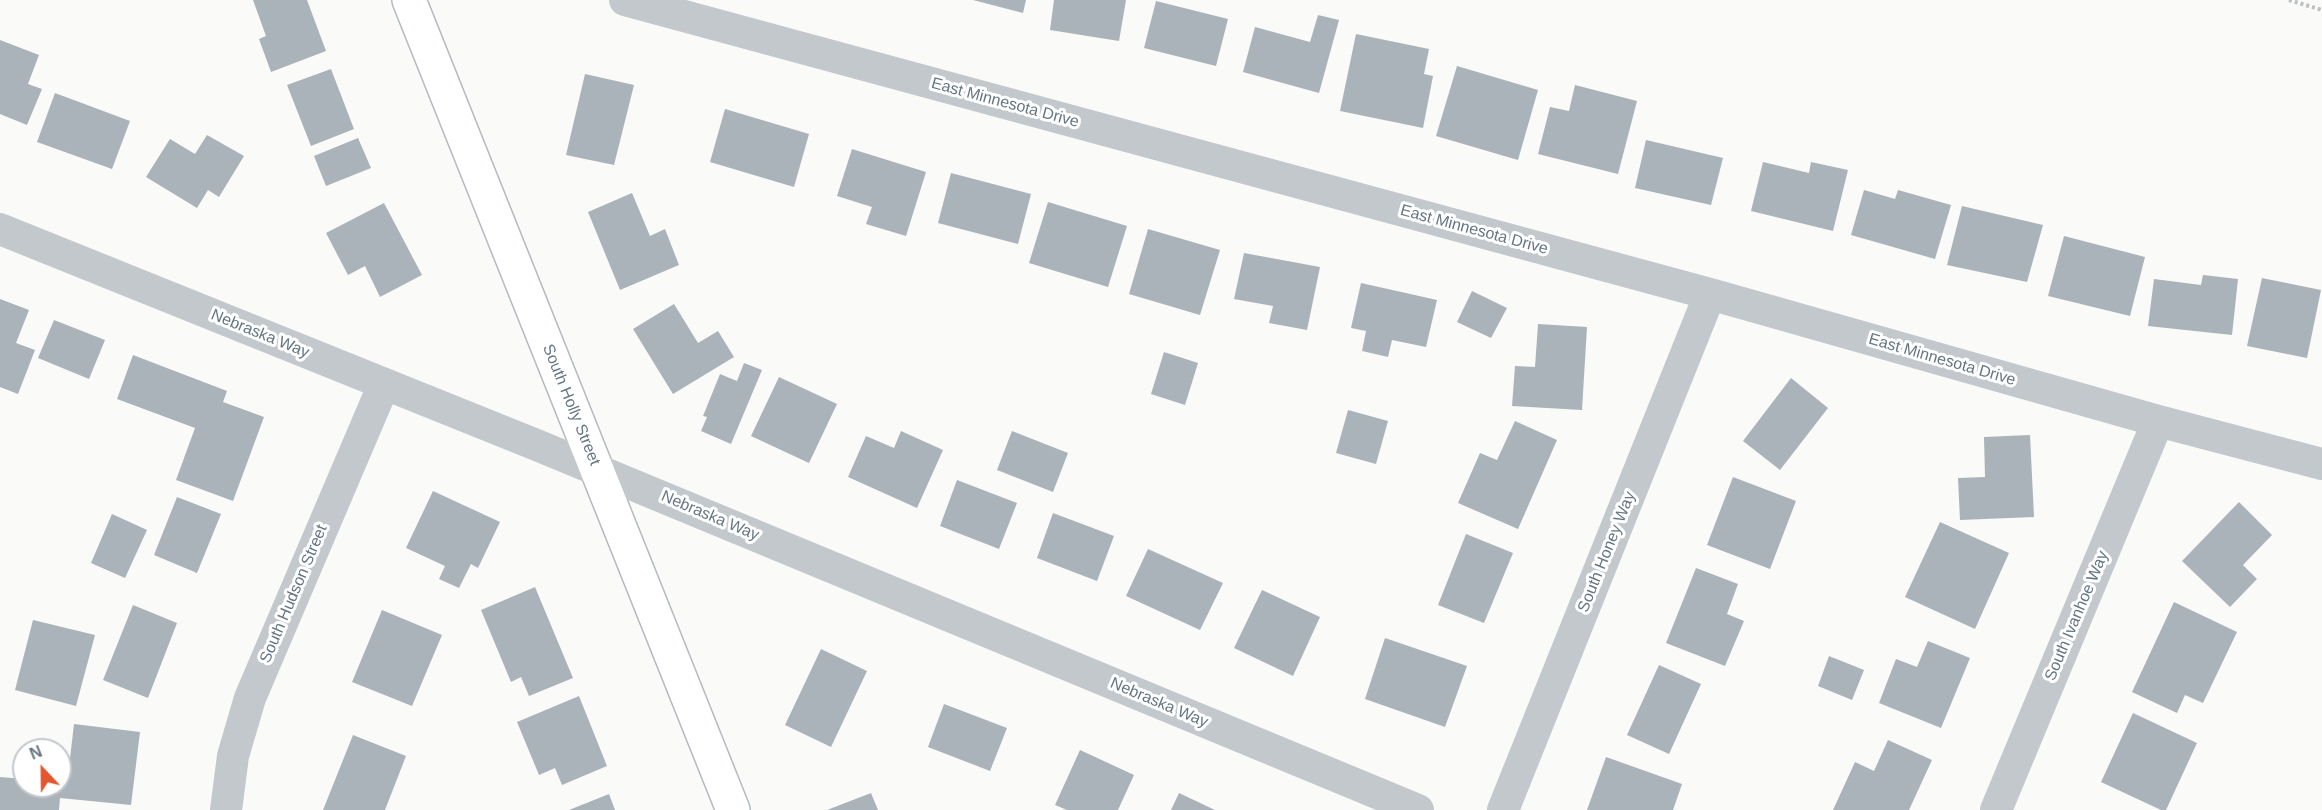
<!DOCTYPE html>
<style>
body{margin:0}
#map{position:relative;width:2322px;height:810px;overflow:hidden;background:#fafaf8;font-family:Helvetica,sans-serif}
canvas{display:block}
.north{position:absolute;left:12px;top:738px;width:60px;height:60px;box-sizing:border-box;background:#fff;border:2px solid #c1c8cd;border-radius:50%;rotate:338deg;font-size:16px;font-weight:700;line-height:24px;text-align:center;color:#657683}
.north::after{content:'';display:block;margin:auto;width:21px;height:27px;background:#e4572e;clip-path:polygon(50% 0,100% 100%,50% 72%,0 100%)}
</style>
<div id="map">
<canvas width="2322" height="810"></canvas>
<div class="north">N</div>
</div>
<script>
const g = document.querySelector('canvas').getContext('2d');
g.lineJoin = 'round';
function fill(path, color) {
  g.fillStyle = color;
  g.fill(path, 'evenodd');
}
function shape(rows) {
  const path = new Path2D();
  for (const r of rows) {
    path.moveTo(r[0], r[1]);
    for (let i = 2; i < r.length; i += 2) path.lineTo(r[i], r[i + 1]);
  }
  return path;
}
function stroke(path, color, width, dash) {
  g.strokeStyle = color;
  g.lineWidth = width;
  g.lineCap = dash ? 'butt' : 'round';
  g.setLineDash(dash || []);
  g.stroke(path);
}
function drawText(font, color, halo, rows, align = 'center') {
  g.font = font + ' Helvetica,sans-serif';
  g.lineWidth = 6;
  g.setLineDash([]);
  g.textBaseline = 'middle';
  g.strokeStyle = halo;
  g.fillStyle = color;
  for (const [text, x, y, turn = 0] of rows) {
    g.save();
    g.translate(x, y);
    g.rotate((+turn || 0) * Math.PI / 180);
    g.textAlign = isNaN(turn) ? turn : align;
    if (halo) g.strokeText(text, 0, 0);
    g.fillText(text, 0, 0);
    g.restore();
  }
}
fill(shape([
 [253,0,307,0,326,51,271,72,259,39,266,36],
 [973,0,1026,0,1023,13],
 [1054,0,1126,0,1119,41,1050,30],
 [1156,1,1228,19,1216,66,1144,48],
 [1318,15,1339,20,1319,93,1243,72,1255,27,1310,42],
 [1356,34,1429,49,1424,74,1433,76,1423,128,1340,111],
 [0,40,39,55,28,84,42,89,27,125,0,114],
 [1457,66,1538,90,1518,160,1436,136],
 [331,69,354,129,311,146,287,85],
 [585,74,634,85,614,165,566,155],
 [1575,85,1637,101,1618,174,1538,154,1550,107,1569,111],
 [55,93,130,121,112,169,37,142],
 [725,109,809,134,794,187,710,162],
 [207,135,244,156,219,197,208,190,197,208,146,177,170,139,195,154],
 [358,138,371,168,326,186,314,156],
 [1646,140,1723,158,1711,205,1635,188],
 [852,149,926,172,906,236,866,224,872,207,837,196],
 [1763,162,1809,173,1811,162,1848,170,1833,231,1751,211],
 [951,173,1031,194,1018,244,938,223],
 [1864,190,1895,199,1898,190,1951,205,1935,259,1851,235],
 [632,193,650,236,665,229,679,265,620,290,588,212],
 [1048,202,1127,226,1108,287,1029,263],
 [384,203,422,275,380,297,365,266,348,275,326,233],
 [1962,206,2043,225,2027,282,1947,265],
 [1148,229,1220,250,1200,315,1129,294],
 [2064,236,2145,257,2130,316,2048,296],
 [1244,253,1320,267,1307,330,1269,323,1273,306,1234,299],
 [2203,275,2238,279,2232,335,2148,326,2154,279,2201,285],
 [2262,278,2321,290,2307,358,2247,346],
 [1361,283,1437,300,1426,347,1392,340,1388,357,1362,351,1366,331,1351,328],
 [1472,291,1507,308,1491,338,1457,322],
 [0,299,29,310,16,343,35,350,18,394,0,387],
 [674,304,698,343,718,331,734,357,673,394,633,329],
 [54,320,105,340,89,379,38,358],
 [1538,324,1587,327,1582,410,1512,406,1515,366,1535,367],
 [1164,352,1198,363,1185,405,1151,394],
 [133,355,227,391,223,402,264,417,233,501,176,480,195,428,117,399],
 [744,363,762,370,731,444,701,431,707,417,703,416,720,374,737,381],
 [779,377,837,404,809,463,751,436],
 [1791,378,1828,408,1780,470,1743,441],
 [1348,410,1388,421,1376,464,1336,453],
 [1515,421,1557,440,1518,529,1458,503,1480,453,1497,460],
 [901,431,943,450,917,508,848,477,866,436,894,448],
 [1012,431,1068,453,1053,492,997,470],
 [2030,435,2034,517,1960,520,1958,478,1985,477,1984,437],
 [1733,477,1796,501,1770,569,1707,545],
 [957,480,1017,503,999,549,940,526],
 [433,491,500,522,478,568,471,564,459,588,439,579,445,566,406,548],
 [177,497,221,514,197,573,154,555],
 [2239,502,2272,535,2243,565,2257,579,2230,607,2182,561],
 [1053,513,1114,536,1097,581,1037,558],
 [112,514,147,530,125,578,91,563],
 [1940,522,2009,553,1975,629,1905,597],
 [1466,534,1513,553,1484,623,1438,605],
 [1148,549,1223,583,1200,630,1126,596],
 [1696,568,1738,584,1727,614,1744,621,1725,666,1666,643],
 [535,587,573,678,529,696,521,677,511,682,481,610],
 [1262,590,1320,617,1293,676,1234,648],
 [2174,602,2237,632,2203,703,2185,695,2177,713,2132,692],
 [133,605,177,623,148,698,103,680],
 [382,610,442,635,412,706,352,682],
 [33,620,95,635,76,706,15,690],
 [1385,638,1467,666,1445,727,1365,699],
 [1928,641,1970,658,1941,728,1879,703,1896,659,1917,667],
 [821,649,867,671,831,747,785,725],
 [1829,656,1864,670,1852,700,1818,686],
 [1659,665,1701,684,1669,754,1627,735],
 [579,696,607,766,562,785,555,768,539,775,517,722],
 [944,704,1007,728,990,771,928,747],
 [2133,713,2197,743,2166,810,2161,810,2101,782],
 [74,724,140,732,131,805,60,798,59,810,0,810,0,777,24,779,24,786,67,784],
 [353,735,406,756,385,810,323,810],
 [1888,740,1932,760,1909,810,1833,810,1855,762,1874,771],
 [1080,750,1134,775,1118,810,1067,810,1055,805],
 [1606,757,1682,784,1673,810,1587,810],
 [871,793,878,810,827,810],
 [1179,793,1215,810,1171,810],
 [609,794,615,810,569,810]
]), '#aab3b9');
const secondary = shape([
 [409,0,733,810]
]);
stroke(secondary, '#b3babf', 36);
stroke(shape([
 [2289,0,2322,10]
]), '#bbbfc2', 4, [3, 3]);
stroke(shape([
 [625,0,1710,294,2158,421,2322,464],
 [0,229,539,446,1418,810],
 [226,810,233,756,250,698,384,384],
 [1503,810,1710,294],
 [1996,810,2158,421]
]), '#c3c8cc', 32);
stroke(secondary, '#fff', 33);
drawText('16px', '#657683', '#fff', [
 ["East Minnesota Drive",1005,103,15],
 ["East Minnesota Drive",1474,230,15],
 ["Nebraska Way",260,334,22],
 ["East Minnesota Drive",1942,360,16],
 ["South Holly Street",571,405,68],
 ["Nebraska Way",710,516,23],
 ["South Honey Way",1607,552,-68],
 ["South Hudson Street",294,594,-67],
 ["South Ivanhoe Way",2077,616,-67],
 ["Nebraska Way",1159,703,23]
]);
</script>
